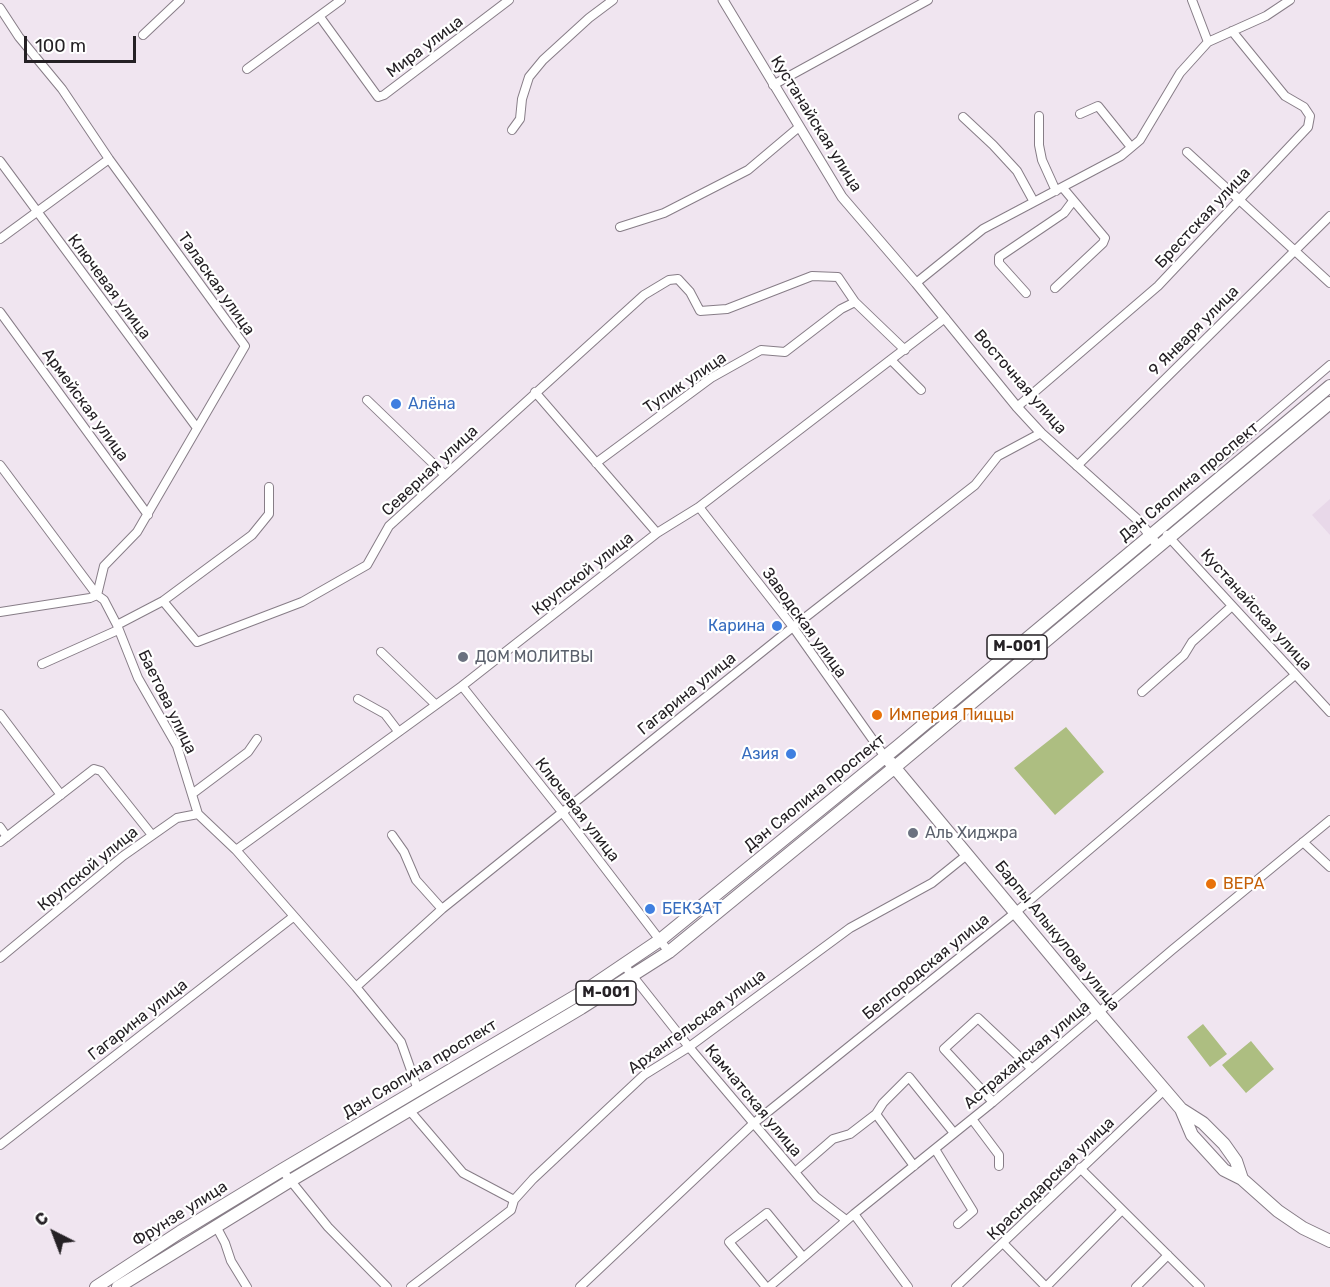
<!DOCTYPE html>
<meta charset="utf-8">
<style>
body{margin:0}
#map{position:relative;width:1330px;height:1287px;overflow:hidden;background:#f0e5f0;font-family:Rubik,sans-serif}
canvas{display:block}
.north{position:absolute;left:24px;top:1203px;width:60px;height:60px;-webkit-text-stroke:4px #fff;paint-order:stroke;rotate:318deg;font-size:16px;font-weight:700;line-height:24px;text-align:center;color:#252125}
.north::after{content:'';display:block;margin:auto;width:21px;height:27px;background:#252125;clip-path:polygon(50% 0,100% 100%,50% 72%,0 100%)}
.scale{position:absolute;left:24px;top:36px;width:112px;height:27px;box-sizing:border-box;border:3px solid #252125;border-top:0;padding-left:8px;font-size:18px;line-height:21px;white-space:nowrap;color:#252125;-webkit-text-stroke:4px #fff;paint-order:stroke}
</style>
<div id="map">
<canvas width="1330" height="1287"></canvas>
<div class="north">С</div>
<div class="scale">100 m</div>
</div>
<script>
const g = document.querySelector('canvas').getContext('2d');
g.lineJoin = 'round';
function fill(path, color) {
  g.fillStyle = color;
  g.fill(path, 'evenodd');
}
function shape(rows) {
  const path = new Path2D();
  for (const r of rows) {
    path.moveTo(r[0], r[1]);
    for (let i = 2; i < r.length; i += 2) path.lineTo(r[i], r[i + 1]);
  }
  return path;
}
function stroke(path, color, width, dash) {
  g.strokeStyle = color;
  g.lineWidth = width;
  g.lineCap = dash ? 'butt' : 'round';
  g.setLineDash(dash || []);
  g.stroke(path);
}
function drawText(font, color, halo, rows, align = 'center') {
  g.font = font + ' Rubik,sans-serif';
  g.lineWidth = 4.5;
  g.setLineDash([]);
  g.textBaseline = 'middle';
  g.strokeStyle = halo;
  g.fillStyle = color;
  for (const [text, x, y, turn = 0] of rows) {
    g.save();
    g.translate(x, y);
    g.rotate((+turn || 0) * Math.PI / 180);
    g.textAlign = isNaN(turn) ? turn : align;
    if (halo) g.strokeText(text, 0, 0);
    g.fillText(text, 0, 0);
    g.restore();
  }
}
fill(shape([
 [1330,499,1330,535,1312,515]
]), '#e8d8e9');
fill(shape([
 [1066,727,1104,772,1055,815,1014,768],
 [1203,1024,1227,1054,1210,1067,1187,1037],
 [1251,1041,1274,1069,1246,1093,1222,1065]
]), '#adbe81');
const minor = shape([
 [1192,0,1208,42],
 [0,8,19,37,62,89,109,159,245,346,137,532,104,566,97,595,90,598,0,612],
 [320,17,378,97,384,95,509,0],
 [143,35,180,0],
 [247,69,341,0],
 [773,85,928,0],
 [1080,114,1098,106,1131,147],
 [1039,116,1039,145,1042,160,1056,191],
 [963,117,993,145,1017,171,1034,202],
 [512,130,520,119,522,99,529,77,543,60,589,18,613,0],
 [1187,152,1330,283],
 [0,161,197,428],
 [620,227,664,213,748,170,799,127],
 [0,239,109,159],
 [916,283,983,229,1121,156,1140,140,1180,73,1208,42,1266,16,1290,0],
 [1055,288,1103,243,1105,238,1063,188],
 [1026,293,999,263,999,257,1064,213,1073,201],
 [0,312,148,515],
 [891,360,921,390],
 [535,392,657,533],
 [367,400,445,475],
 [1017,407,1158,286,1308,127,1310,116,1304,107,1285,96,1232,31],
 [596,463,711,378,761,350,785,352,841,309,855,302],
 [0,465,97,595,104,600,117,625,138,678,177,746,198,814,236,850,356,987,401,1042,418,1090],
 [1213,465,1330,365],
 [1077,466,1330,216],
 [699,507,793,627,885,757],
 [1167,535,1330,712],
 [163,601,197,642,302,602,367,565,389,526,644,295,669,280,678,279,690,292,700,311,727,309,812,276,838,277,855,302,905,350],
 [117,625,163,601,252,535,269,514,269,487],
 [381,652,435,704],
 [42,664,118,630],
 [462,686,562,812,669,952],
 [1142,692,1184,655,1192,642,1232,606],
 [358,699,385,714,398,731],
 [0,714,61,795],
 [192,794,248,752,257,739],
 [0,827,7,837],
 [392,835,404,852,416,880,442,909],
 [0,842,94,769,101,771,152,835],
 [1303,842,1330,867],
 [236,850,462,686,657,533,699,507,945,318],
 [0,958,123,856,177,818,198,814],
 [624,965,689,1047,816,1197,846,1220],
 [356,987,442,909,793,627,975,485,998,456,1041,433],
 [993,1102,944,1049,978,1018,1031,1068],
 [410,1111,463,1173,514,1200],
 [876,1114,883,1103,909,1077,954,1133],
 [972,1119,999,1155,999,1166],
 [0,1145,293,917],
 [935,1149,973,1211,958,1224],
 [1080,1168,1200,1287],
 [282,1170,328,1227,387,1287],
 [795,1172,833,1139,850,1134,876,1114,914,1166],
 [854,1214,908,1287],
 [216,1226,225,1243,231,1261,247,1287],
 [1003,1243,1046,1287],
 [411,1287,511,1210,514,1200,533,1179,644,1075,689,1047,850,928,932,883,968,854],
 [580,1287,754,1123,1016,912,1295,675],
 [766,1287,729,1242,767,1213,803,1257],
 [769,1287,854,1214,993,1102,1172,950,1330,820],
 [956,1287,1164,1090],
 [1046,1287,1122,1210],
 [1136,1287,1168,1255]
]);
const tertiary = shape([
 [723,0,842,197,916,283,1017,407,1041,433,1139,521,1158,546]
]);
const primary = shape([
 [890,762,1098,1012,1181,1109,1203,1123,1224,1144,1236,1161,1242,1179],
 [1181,1109,1192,1135,1224,1170,1242,1179,1278,1211,1303,1228,1330,1241],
 [96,1287,180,1232,282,1170,586,990,660,940,897,747,1330,386],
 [118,1287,290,1181,581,1008,669,952,895,767,1330,403]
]);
stroke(minor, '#877d87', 10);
stroke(tertiary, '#877d87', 11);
stroke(primary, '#877d87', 14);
stroke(minor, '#fff', 8);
stroke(tertiary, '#fff', 9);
stroke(primary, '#fff', 12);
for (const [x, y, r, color] of [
 [396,404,6,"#3f7fe0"],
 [777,626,6,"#3f7fe0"],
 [463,657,6,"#6b7280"],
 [877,715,6,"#e8710a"],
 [791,754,6,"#3f7fe0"],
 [913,833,6,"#6b7280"],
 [1211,884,6,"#e8710a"],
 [650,909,6,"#3f7fe0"]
]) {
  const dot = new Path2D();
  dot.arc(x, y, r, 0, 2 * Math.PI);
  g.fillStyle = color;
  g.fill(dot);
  stroke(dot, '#fff', 2);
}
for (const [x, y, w] of [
 [1017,647,60],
 [606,993,60]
]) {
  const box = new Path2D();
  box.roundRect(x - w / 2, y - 12, w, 24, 4.5);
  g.fillStyle = '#fff';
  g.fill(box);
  stroke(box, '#252125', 1.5);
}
drawText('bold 15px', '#252125', null, [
 ["M-001",1017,647],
 ["M-001",606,993]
]);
drawText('16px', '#252125', '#fff', [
 ["Мира улица",425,47,-37],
 ["Кустанайская улица",816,124,58],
 ["Брестская улица",1203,218,-47],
 ["Талаская улица",216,284,55],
 ["Ключевая улица",109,287,53],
 ["9 Января улица",1194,331,-45],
 ["Восточная улица",1020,382,49],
 ["Тупик улица",685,383,-34],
 ["Армейская улица",85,405,54],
 ["Северная улица",430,471,-43],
 ["Дэн Сяопина проспект",1189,482,-40],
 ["Крупской улица",583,574,-38],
 ["Кустанайская улица",1256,610,48],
 ["Заводская улица",804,623,54],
 ["Гагарина улица",687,694,-39],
 ["Баетова улица",167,702,64],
 ["Дэн Сяопина проспект",815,793,-39],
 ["Ключевая улица",577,810,52],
 ["Крупской улица",88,869,-39],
 ["Барпы Алыкулова улица",1057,936,51],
 ["Белгородская улица",926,967,-39],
 ["Гагарина улица",138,1020,-38],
 ["Архангельская улица",697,1022,-36],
 ["Астраханская улица",1027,1055,-40],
 ["Дэн Сяопина проспект",420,1069,-31],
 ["Камчатская улица",753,1101,50],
 ["Краснодарская улица",1051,1179,-44],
 ["Фрунзе улица",180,1214,-32]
]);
drawText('16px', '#366cbe', '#fff', [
 ["Алёна",408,404],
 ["Карина",765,626,"right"],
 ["Азия",779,754,"right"],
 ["БЕКЗАТ",662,909]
], 'left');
drawText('16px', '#5b616d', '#fff', [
 ["ДОМ МОЛИТВЫ",475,657],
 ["Аль Хиджра",925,833]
], 'left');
drawText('16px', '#c56008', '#fff', [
 ["Империя Пиццы",889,715],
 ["ВЕРА",1223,884]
], 'left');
</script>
